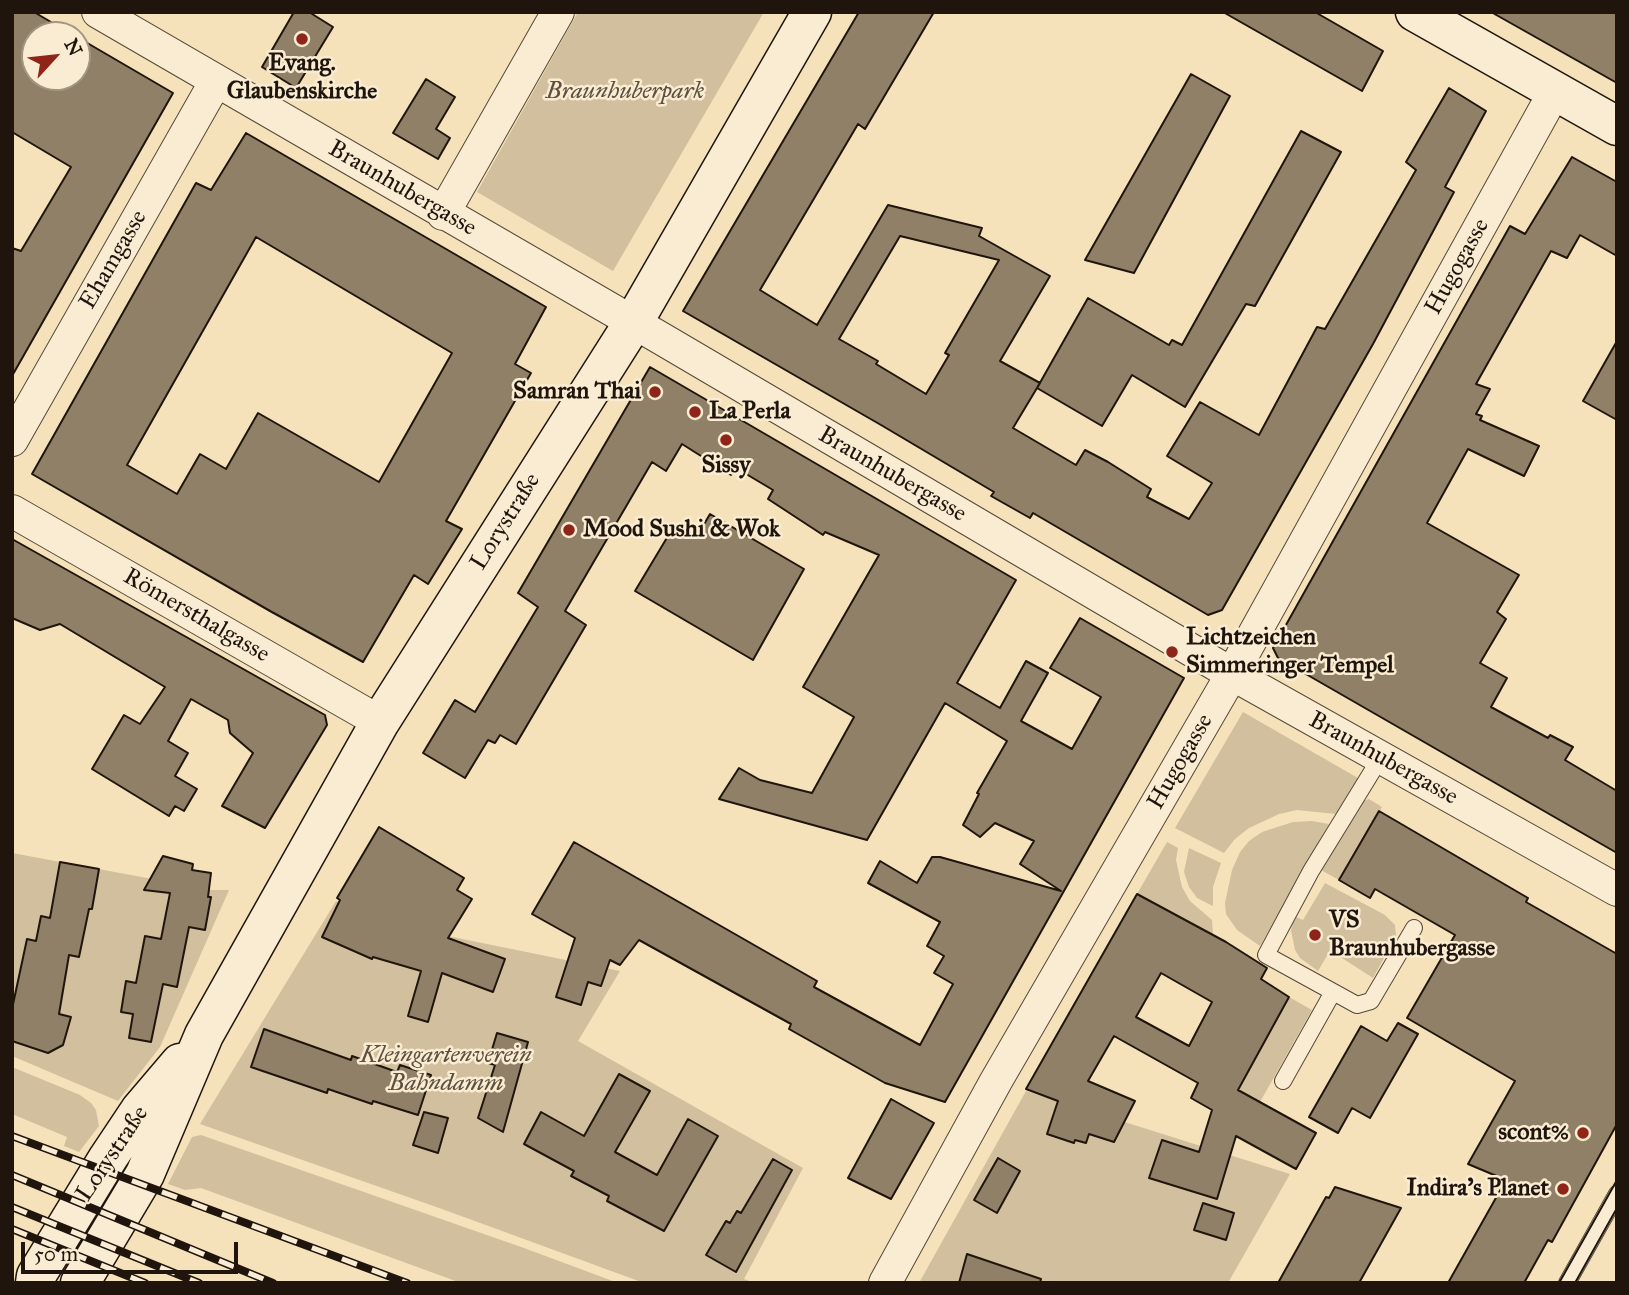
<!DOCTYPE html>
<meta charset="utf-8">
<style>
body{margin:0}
#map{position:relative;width:1629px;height:1295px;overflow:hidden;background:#f6e2ba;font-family:"IM FELL Great Primer",serif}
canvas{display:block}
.frame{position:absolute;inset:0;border:14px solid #1f150d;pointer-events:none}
.north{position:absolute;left:21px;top:21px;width:70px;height:70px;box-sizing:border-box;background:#f9ecd2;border:2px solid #a29683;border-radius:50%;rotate:63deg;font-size:19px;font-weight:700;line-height:28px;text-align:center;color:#1f150d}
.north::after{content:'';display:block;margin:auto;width:24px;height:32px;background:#8f2418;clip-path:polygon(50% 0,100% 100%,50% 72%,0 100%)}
.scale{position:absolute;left:21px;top:1242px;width:217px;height:32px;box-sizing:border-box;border:4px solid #1f150d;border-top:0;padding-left:9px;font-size:21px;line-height:24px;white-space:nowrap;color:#1f150d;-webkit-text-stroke:5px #f9ecd2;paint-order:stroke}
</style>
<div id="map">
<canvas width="1629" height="1295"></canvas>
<div class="frame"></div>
<div class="north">N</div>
<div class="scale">50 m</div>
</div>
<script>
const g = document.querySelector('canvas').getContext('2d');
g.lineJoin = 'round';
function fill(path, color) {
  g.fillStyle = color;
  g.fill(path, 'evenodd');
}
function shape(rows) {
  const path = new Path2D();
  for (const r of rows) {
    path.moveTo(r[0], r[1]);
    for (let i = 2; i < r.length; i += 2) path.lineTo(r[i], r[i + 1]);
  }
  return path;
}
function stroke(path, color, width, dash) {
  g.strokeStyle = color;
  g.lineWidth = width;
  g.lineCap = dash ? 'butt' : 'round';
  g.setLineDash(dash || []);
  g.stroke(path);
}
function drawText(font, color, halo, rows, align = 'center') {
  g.font = font + ' "IM FELL Great Primer",serif';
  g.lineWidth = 5;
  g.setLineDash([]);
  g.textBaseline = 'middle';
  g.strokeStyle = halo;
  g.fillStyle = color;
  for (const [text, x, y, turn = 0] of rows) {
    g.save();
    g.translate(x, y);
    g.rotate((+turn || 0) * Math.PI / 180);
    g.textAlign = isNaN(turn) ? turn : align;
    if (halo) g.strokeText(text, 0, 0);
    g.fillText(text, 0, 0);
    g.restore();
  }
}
fill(shape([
 [578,12,764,12,613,271,477,192],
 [1243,712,1358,778,1336,814,1297,810,1279,814,1249,828,1235,839,1224,853,1175,828],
 [1369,799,1382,807,1339,880,1321,870,1363,801],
 [1312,821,1329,824,1260,946,1237,930,1226,914,1225,903,1232,870,1240,852,1249,841,1262,832,1293,822],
 [1167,842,1178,848,1176,860,1182,887,1190,901,1212,920,1213,935,1137,894],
 [1189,848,1221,863,1213,887,1213,906,1197,898,1189,887,1184,872],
 [12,853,212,890,229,890,160,1047,118,1101,12,1056],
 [1325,883,1385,915,1395,925,1396,936,1373,978,1342,958,1348,947,1336,940,1318,971,1300,958,1295,950,1291,930,1294,916,1303,920],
 [336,901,364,919,620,971,578,1041,803,1168,744,1279,754,1283,644,1283,442,1209,200,1124],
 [1289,997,1312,1010,1260,1102,1238,1090],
 [12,1067,80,1095,91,1103,96,1110,99,1126,79,1152,64,1146,67,1137,12,1114],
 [1026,1091,1290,1174,1228,1283,919,1283],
 [201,1135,524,1248,618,1283,461,1283,201,1188,185,1190,168,1184,192,1137]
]), '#d1bf9d');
const building = shape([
 [12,12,34,12,73,35,35,35,35,77,77,77,77,37,173,93,12,376,12,248,21,251,71,167,12,132,12,12],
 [294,12,309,12,333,27,296,88,262,67,294,12],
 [859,12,934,12,865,129,858,124,760,290,817,325,888,205,982,228,979,236,1050,276,1000,361,1040,383,1013,428,1076,465,1085,450,1108,462,1151,489,1147,497,1189,519,1212,483,1167,456,1200,402,1259,435,1317,327,1325,329,1416,170,1406,162,1449,88,1486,111,1445,187,1454,192,1373,344,1222,610,1208,615,1033,513,1030,518,991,496,994,492,881,425,683,311,859,12],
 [900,236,999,260,945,353,949,355,926,394,876,364,878,361,839,339,900,236],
 [1223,12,1315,12,1383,51,1362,91,1223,12],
 [1491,12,1617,12,1617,83,1491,12],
 [1191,74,1230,96,1134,273,1085,260,1191,74],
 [426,79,455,97,436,129,450,138,438,159,393,133,426,79],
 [1301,131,1341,152,1255,306,1246,304,1185,407,1132,375,1102,426,1037,388,1088,298,1169,345,1172,340,1182,345,1301,131],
 [246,133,546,307,515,364,531,373,446,521,462,529,428,584,414,575,363,662,270,611,32,474,196,183,211,190,246,133],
 [256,237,452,353,379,482,258,413,226,469,200,454,177,494,127,465,256,237],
 [1572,157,1617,182,1617,256,1580,235,1567,258,1551,251,1476,384,1490,389,1476,414,1482,416,1480,420,1539,446,1524,476,1468,449,1427,523,1519,575,1497,612,1506,619,1480,663,1507,678,1491,707,1548,738,1550,735,1573,747,1565,760,1617,791,1617,853,1278,658,1273,648,1510,226,1525,234,1572,157],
 [1617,341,1617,420,1583,401,1617,341],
 [650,367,1016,580,957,683,1000,708,1026,661,1048,673,1021,721,1072,749,1101,697,1050,668,1080,618,1184,678,945,1102,885,1083,789,1029,791,1024,639,940,620,965,610,960,601,986,588,982,581,1005,556,997,575,938,532,914,574,842,817,981,814,987,920,1045,953,984,934,973,944,956,927,946,940,922,868,883,880,861,917,883,932,857,940,857,1061,891,1020,864,1034,841,995,823,980,837,963,825,979,794,977,793,1007,741,945,703,867,840,719,799,739,768,760,780,812,793,854,717,803,687,879,555,825,532,823,535,768,499,773,490,736,468,731,475,682,444,666,471,652,462,565,611,586,625,516,744,500,735,495,743,488,740,465,778,423,753,455,700,475,712,538,607,518,593,650,367],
 [710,514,804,569,753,660,635,591,674,526,696,538,710,514],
 [12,539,325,715,327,725,265,828,222,806,253,753,230,733,228,720,191,699,168,741,188,753,175,776,197,789,184,811,175,806,169,816,92,769,124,715,140,724,165,687,60,624,40,630,12,618,12,539],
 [1379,811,1528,898,1526,902,1617,954,1617,1124,1552,1242,1548,1240,1524,1283,1448,1283,1506,1180,1468,1164,1515,1081,1407,1018,1455,935,1375,889,1370,898,1339,880,1379,811],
 [379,827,464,878,457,890,472,899,448,938,505,959,493,992,442,973,428,1022,408,1016,421,971,373,957,372,959,322,937,340,900,337,898,379,827],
 [163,856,193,864,192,870,211,873,208,897,211,897,205,930,189,927,177,987,163,984,151,1042,129,1038,133,1014,121,1012,126,981,136,983,145,936,161,939,170,893,144,890,163,856],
 [60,862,99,869,92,909,89,909,79,957,69,955,59,1014,71,1017,63,1045,48,1053,12,1041,12,1009,27,939,36,941,41,916,50,918,60,862],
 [1137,894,1226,942,1267,968,1261,979,1289,997,1238,1090,1316,1133,1296,1169,1236,1136,1217,1199,1149,1178,1162,1140,1199,1152,1212,1110,1191,1098,1198,1083,1114,1036,1088,1081,1135,1101,1114,1142,1089,1134,1086,1143,1075,1140,1074,1143,1047,1134,1058,1101,1026,1089,1137,894],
 [1161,973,1212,1002,1189,1046,1136,1017,1161,973],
 [1398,1023,1418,1034,1370,1118,1352,1108,1338,1133,1309,1117,1361,1026,1387,1041,1398,1023],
 [264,1029,351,1060,352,1056,397,1072,400,1065,431,1075,418,1115,373,1101,372,1104,328,1089,327,1093,251,1067,264,1029],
 [497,1033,528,1042,503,1132,478,1118,495,1065,488,1063,497,1033],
 [619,1074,650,1091,615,1152,657,1175,688,1119,718,1136,664,1231,607,1201,609,1196,571,1176,574,1171,524,1144,541,1112,584,1136,619,1074],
 [891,1099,934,1123,891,1199,848,1178,891,1099],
 [424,1112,448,1118,438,1153,413,1145,424,1112],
 [998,1158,1020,1171,997,1213,974,1200,998,1158],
 [773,1159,792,1170,736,1272,706,1255,726,1221,730,1223,737,1211,741,1213,773,1159],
 [1335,1187,1401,1208,1359,1283,1278,1283,1326,1197,1329,1198,1335,1187],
 [1203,1203,1234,1213,1226,1240,1194,1230,1203,1203],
 [967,1254,1041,1279,1040,1283,959,1283,967,1254]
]);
fill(building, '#8f8067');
stroke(building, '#1f150d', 2);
const lane = shape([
 [1381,757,1311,871,1266,955,1357,1005,1371,1001,1414,928],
 [1283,1081,1333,992],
 [1567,1283,1617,1194]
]);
const street = shape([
 [98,12,657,336,1232,674,1617,890],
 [443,214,558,12],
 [12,440,216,81],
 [12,511,380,722],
 [885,1283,996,1081,1232,674,1555,91]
]);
const secondary = shape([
 [1415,12,1617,126],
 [35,1283,36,1276,108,1158,140,1110,180,1063],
 [80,1283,145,1174,204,1035,380,722,633,323,812,12]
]);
stroke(lane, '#554838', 18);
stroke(street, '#554838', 34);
stroke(secondary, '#1f150d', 41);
stroke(lane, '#f9ecd2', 16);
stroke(street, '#f9ecd2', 32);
stroke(secondary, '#f9ecd2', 38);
stroke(shape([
 [1559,1283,1617,1180],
 [1575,1283,1617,1208]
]), '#1f150d', 2);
const rail = shape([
 [12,1136,407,1283],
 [12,1175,273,1283],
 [12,1207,199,1283],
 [12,1229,145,1283]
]);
stroke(rail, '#1f150d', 8);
stroke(rail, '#f9ecd2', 5, [16]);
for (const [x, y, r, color] of [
 [302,39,7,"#8f2418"],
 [655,392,7,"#8f2418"],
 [695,412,7,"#8f2418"],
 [726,440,7,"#8f2418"],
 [569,530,7,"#8f2418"],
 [1172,652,7,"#8f2418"],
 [1315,935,7,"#8f2418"],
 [1583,1133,7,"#8f2418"],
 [1563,1189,7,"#8f2418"]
]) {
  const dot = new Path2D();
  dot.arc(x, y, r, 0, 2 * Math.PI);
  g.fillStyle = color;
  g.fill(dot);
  stroke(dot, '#f9ecd2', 2.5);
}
drawText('bold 24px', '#1f150d', '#f9ecd2', [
 ["Evang.",302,64,"center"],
 ["Glaubenskirche",302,92,"center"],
 ["Samran Thai",641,392,"right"],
 ["La Perla",709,412],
 ["Sissy",726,466,"center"],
 ["Mood Sushi & Wok",583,530],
 ["Lichtzeichen",1186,638],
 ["Simmeringer Tempel",1186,666],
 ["VS",1329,921],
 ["Braunhubergasse",1329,949],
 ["scont%",1569,1133,"right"],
 ["Indira's Planet",1549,1189,"right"]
], 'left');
drawText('italic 24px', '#5d503f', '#f9ecd2', [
 ["Braunhuberpark",625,92],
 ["Kleingartenverein",446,1056],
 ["Bahndamm",446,1084]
]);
drawText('24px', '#1f150d', '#f9ecd2', [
 ["Braunhubergasse",402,189,30],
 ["Ehamgasse",114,260,-60],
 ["Hugogasse",1458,267,-61],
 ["Braunhubergasse",892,475,30],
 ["Lorystraße",506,522,-58],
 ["Römersthalgasse",196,616,30],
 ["Braunhubergasse",1383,759,29],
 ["Hugogasse",1181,762,-60],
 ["Lorystraße",113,1154,-56]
]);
</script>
